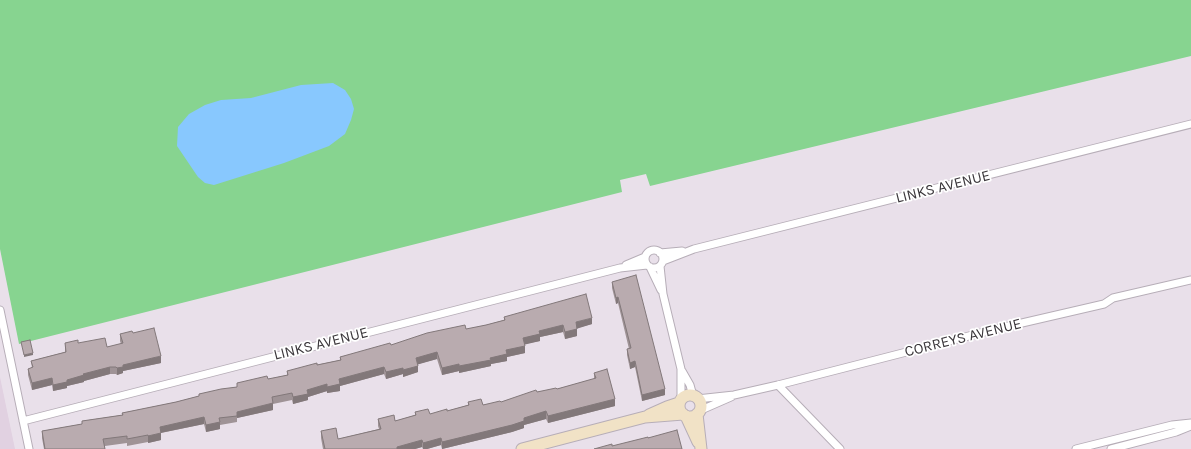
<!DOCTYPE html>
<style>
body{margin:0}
canvas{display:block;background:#e9e0ea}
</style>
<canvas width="1191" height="449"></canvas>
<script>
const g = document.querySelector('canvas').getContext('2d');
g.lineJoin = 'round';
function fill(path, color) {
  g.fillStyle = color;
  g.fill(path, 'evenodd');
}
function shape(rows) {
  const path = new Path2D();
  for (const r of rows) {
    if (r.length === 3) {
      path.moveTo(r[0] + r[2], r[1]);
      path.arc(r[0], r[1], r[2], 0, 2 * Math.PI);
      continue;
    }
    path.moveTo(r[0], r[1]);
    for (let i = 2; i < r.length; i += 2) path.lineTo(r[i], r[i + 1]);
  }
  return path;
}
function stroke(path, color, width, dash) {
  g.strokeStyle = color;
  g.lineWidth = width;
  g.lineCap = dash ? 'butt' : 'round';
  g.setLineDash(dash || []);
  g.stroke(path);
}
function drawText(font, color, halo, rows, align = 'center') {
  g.font = font + ' Karla,sans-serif';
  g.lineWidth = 3.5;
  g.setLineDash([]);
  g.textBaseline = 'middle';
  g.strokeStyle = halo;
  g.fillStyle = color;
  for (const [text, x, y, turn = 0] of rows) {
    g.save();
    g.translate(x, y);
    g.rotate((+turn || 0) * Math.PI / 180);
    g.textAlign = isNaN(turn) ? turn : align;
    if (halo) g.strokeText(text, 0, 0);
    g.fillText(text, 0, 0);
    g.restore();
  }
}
fill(shape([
 [0,377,15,449,0,449]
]), '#e1d1e1');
fill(shape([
 [0,0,1191,0,1191,56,650,186,646,174,620,180,622,192,19,344,0,249]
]), '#87d490');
fill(shape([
 [333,83,345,90,351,99,354,109,351,120,345,134,329,146,284,163,214,185,205,183,198,177,177,146,178,127,189,114,205,105,221,100,251,98,301,85]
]), '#88c8fe');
const street = shape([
 [654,259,9],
 [660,253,682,251],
 [663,261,694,249,1191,124],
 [626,265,645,257],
 [660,266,663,294,681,369,681,400],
 [650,267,661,290],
 [0,310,29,449],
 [682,371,690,385,693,396],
 [778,385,840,449],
 [697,399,734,395,778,385,996,329,1104,304,1113,298,1191,280],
 [699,411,731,397],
 [23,421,620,268,647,265],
 [1076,449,1172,425,1191,423],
 [1111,449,1176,432,1191,426]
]);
const secondary = shape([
 [690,406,11],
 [697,414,701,449],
 [649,415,667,407,679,403],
 [686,416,698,442],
 [522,449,645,417,683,414]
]);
stroke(street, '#b7aeb8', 9);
stroke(secondary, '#b7aeb8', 13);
stroke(street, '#fff', 7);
stroke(secondary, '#f1e2c6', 11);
fill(shape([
 [612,282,665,395,642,401,635,367,630,369,627,355,627,349,629,349,618,303,616,304,612,288],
 [504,317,592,324,577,328,577,336,565,339,563,332,540,337,540,341,524,344,525,353,507,357,507,361,491,364,491,366,459,373,459,371,442,375,437,359,418,364,418,372,403,377,403,374,386,379,384,374,340,386,340,391,327,393,327,391,308,397,308,400,293,404,292,400,273,404,273,410,237,418,237,422,220,425,220,429,206,432,204,424,161,433,161,440,148,443,148,442,127,446,127,443,105,446,105,449,44,449,42,438,42,431,82,424,82,421,122,415,122,413,176,402,199,396,199,394,237,387,237,383,268,379,287,375,287,371,340,360,340,357,391,345,486,325,504,320],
 [133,333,161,363,123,371,123,373,117,375,116,374,110,374,84,381,84,382,67,386,67,388,53,391,52,385,32,390,28,375,28,369,32,368,31,361,65,352,65,343,107,347,121,344,120,341,120,334],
 [594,373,615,406,548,423,546,419,524,425,524,428,512,432,442,449,441,445,427,449,423,449,422,447,415,449,323,449,321,438,321,431,338,439,379,429,378,426,378,419,395,421,415,415,415,412,430,414,447,411,468,405,468,402,483,405,501,402,537,392,557,389,594,379]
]), '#9f9396');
fill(shape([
 [618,297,618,303,616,304,616,298],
 [592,318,592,324,576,329,576,322],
 [563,325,563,332,540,337,540,341,523,345,523,338,539,331],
 [577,329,577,336,565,339,565,332],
 [525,346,525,353,507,357,507,361,491,364,491,366,459,373,459,366,490,358,506,350],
 [437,352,437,359,416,365,416,358],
 [33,353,33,355,24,357,24,355],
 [161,356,161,363,123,371,123,373,117,375,117,368,123,365],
 [635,361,635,367,630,369,630,363],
 [459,364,459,371,442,375,442,368],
 [418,366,418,372,403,377,403,370],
 [110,367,110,374,84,381,84,382,67,386,67,388,53,391,53,385,83,374],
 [384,367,384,374,340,386,340,391,327,393,327,387,339,379],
 [403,368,403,374,386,379,386,372],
 [52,378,52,385,32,390,32,383],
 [327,384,327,391,308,397,308,400,293,404,293,397,307,390],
 [665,389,665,395,642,401,642,395],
 [615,399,615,406,548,423,548,416],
 [273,403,273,410,237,418,237,412],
 [546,411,546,419,524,425,524,428,512,432,442,449,442,442],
 [204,417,204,424,160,433,160,427],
 [220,422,220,429,206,432,206,425],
 [161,433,161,440,148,443,148,436],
 [441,438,441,445,427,449,423,449,423,443],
 [422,440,422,447,415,449,397,449,397,447]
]), '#82787a');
const building = shape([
 [636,275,665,389,642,395,635,361,630,363,627,349,631,348,618,297,616,298,612,282,636,275],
 [586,294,592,318,576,322,577,329,565,332,563,325,539,331,540,334,523,338,525,346,506,350,507,354,490,358,491,360,459,366,459,364,442,368,437,352,416,358,418,366,403,370,403,368,386,372,384,367,339,379,340,384,327,387,327,384,307,390,308,394,293,397,292,393,272,397,273,403,237,412,237,416,219,418,220,422,206,425,204,417,160,427,161,433,148,436,148,435,127,439,127,436,103,439,105,449,45,449,42,431,82,424,82,421,123,415,122,413,176,402,199,396,199,394,221,389,237,387,237,383,267,376,268,379,288,375,287,371,317,363,317,365,341,360,340,357,390,343,391,345,427,333,465,325,466,329,486,325,505,320,504,317,586,294],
 [154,328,161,356,123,365,123,367,117,368,116,367,110,367,83,374,84,375,67,380,67,382,53,385,52,378,32,383,28,369,33,367,31,361,66,352,65,343,78,340,78,343,105,338,107,347,123,343,120,334,132,331,133,333,154,328],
 [30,340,33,353,24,355,21,342,30,340],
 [607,369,615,399,548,416,546,411,524,418,524,421,512,425,442,442,441,438,423,443,422,440,397,447,397,449,325,449,321,431,336,428,338,439,381,429,378,419,394,415,395,421,416,415,415,412,428,409,430,414,447,409,447,411,469,405,468,402,481,399,483,405,500,401,501,402,536,390,537,392,556,388,557,389,596,378,594,373,607,369],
 [677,430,682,449,594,449,612,444,612,446,648,437,648,438,677,430]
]);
fill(building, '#b9abaf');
stroke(building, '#82787a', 1);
drawText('15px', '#3b373b', '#fff', [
 ["LINKS AVENUE",943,187,-14],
 ["CORREYS AVENUE",963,338,-14],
 ["LINKS AVENUE",321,344,-14]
]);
</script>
